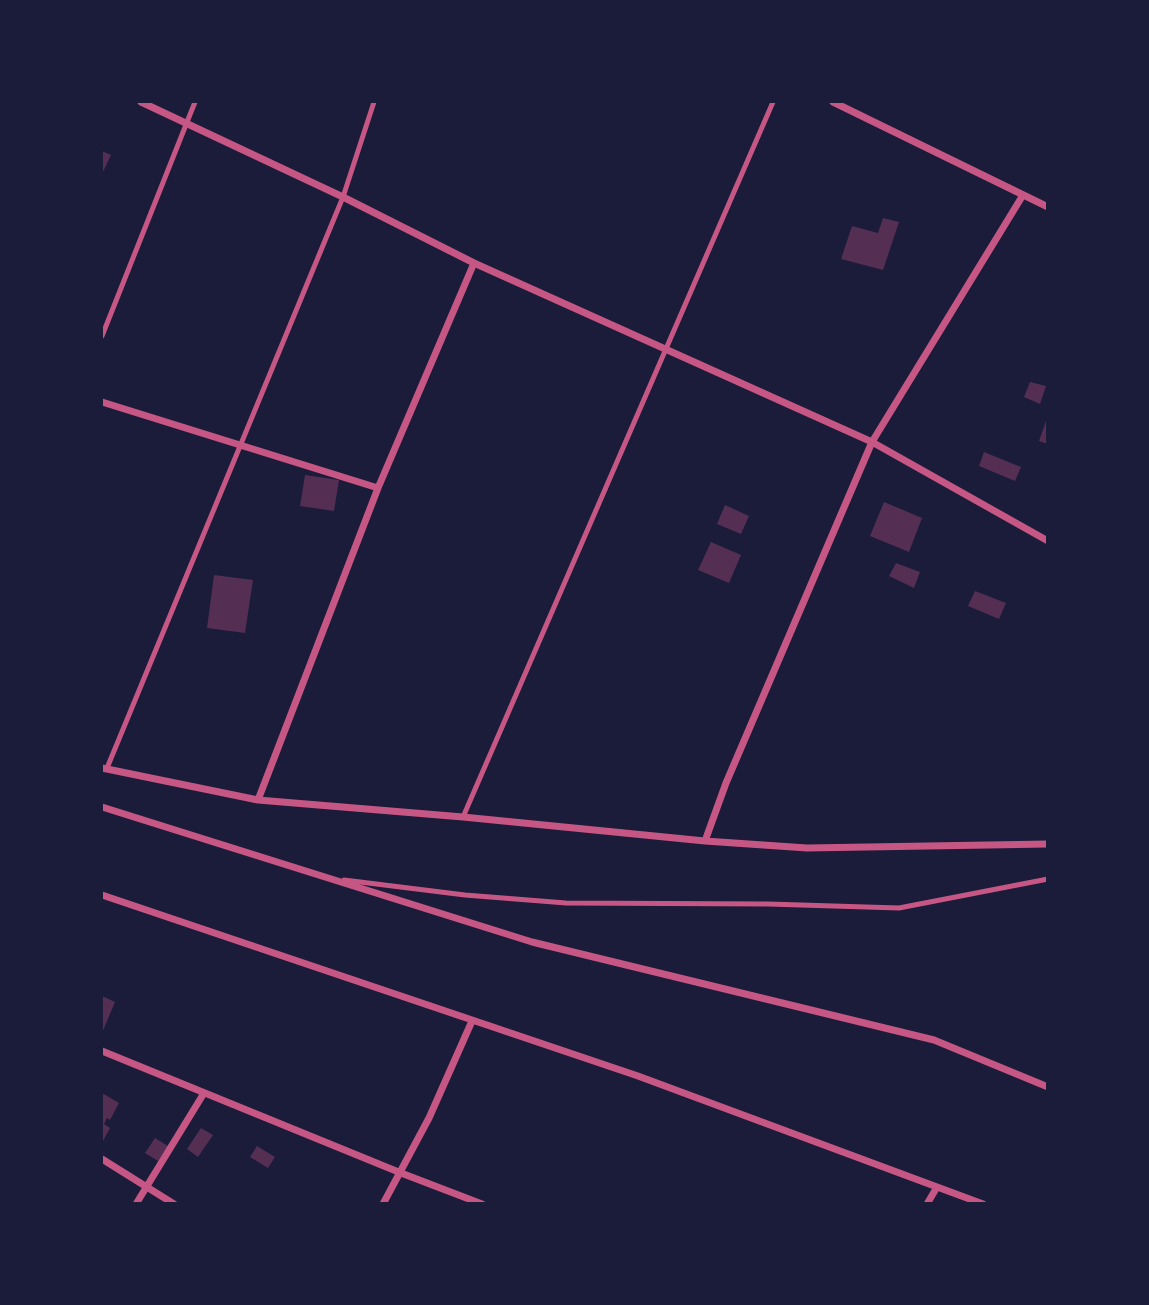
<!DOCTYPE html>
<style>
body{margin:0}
#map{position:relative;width:1149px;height:1305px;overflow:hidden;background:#1b1b3a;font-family:Merriweather,serif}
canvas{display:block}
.frame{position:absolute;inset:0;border:103px solid #1b1b3a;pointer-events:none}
</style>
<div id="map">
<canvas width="1149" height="1305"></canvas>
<div class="frame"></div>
</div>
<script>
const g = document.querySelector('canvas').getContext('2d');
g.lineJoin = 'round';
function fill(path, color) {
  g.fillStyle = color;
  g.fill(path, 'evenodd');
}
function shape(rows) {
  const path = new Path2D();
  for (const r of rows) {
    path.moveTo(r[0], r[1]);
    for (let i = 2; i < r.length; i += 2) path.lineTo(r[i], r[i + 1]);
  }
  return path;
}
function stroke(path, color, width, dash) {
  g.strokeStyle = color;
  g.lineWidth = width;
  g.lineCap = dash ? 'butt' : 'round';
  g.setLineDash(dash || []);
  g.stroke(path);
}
fill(shape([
 [102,151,111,155,102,174],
 [883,218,899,222,883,270,841,259,852,226,878,233],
 [1030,382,1046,386,1040,404,1024,397],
 [1047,418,1048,418,1048,444,1039,441],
 [984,452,1021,467,1015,481,979,466],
 [305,475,339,480,334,511,300,506],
 [884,502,922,518,909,552,870,536],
 [725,505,749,516,741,534,717,524],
 [711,542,741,555,729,583,698,570],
 [896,563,920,572,914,588,889,576],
 [214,575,253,580,245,633,207,628],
 [975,591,1006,603,999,619,968,606],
 [102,996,115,1002,102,1033],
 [102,1093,119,1103,110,1120,107,1118,104,1124,110,1128,102,1143],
 [201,1128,213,1135,198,1157,187,1149],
 [155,1138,168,1146,158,1161,145,1153],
 [257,1146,275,1157,268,1168,250,1157]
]), '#542f53');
stroke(shape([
 [102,336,195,102],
 [107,768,343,197,374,102],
 [463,817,773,102],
 [344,880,465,895,566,903,768,904,899,908,1048,879]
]), '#c65784', 5);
stroke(shape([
 [141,102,343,197,474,263,872,442,1048,541],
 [833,102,1048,207],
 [102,402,378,488],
 [102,768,258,800,463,817,705,841,807,848,1048,844],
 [258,800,378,488,474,263],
 [102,807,532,942,934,1040,1048,1087],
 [705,841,726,783,872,442,1023,195],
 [102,895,638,1076,983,1204],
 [102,1051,401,1173,482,1204],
 [102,1159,174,1204],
 [136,1204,204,1093],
 [383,1204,429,1118,472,1021],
 [927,1204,937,1187]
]), '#c65784', 7);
</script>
